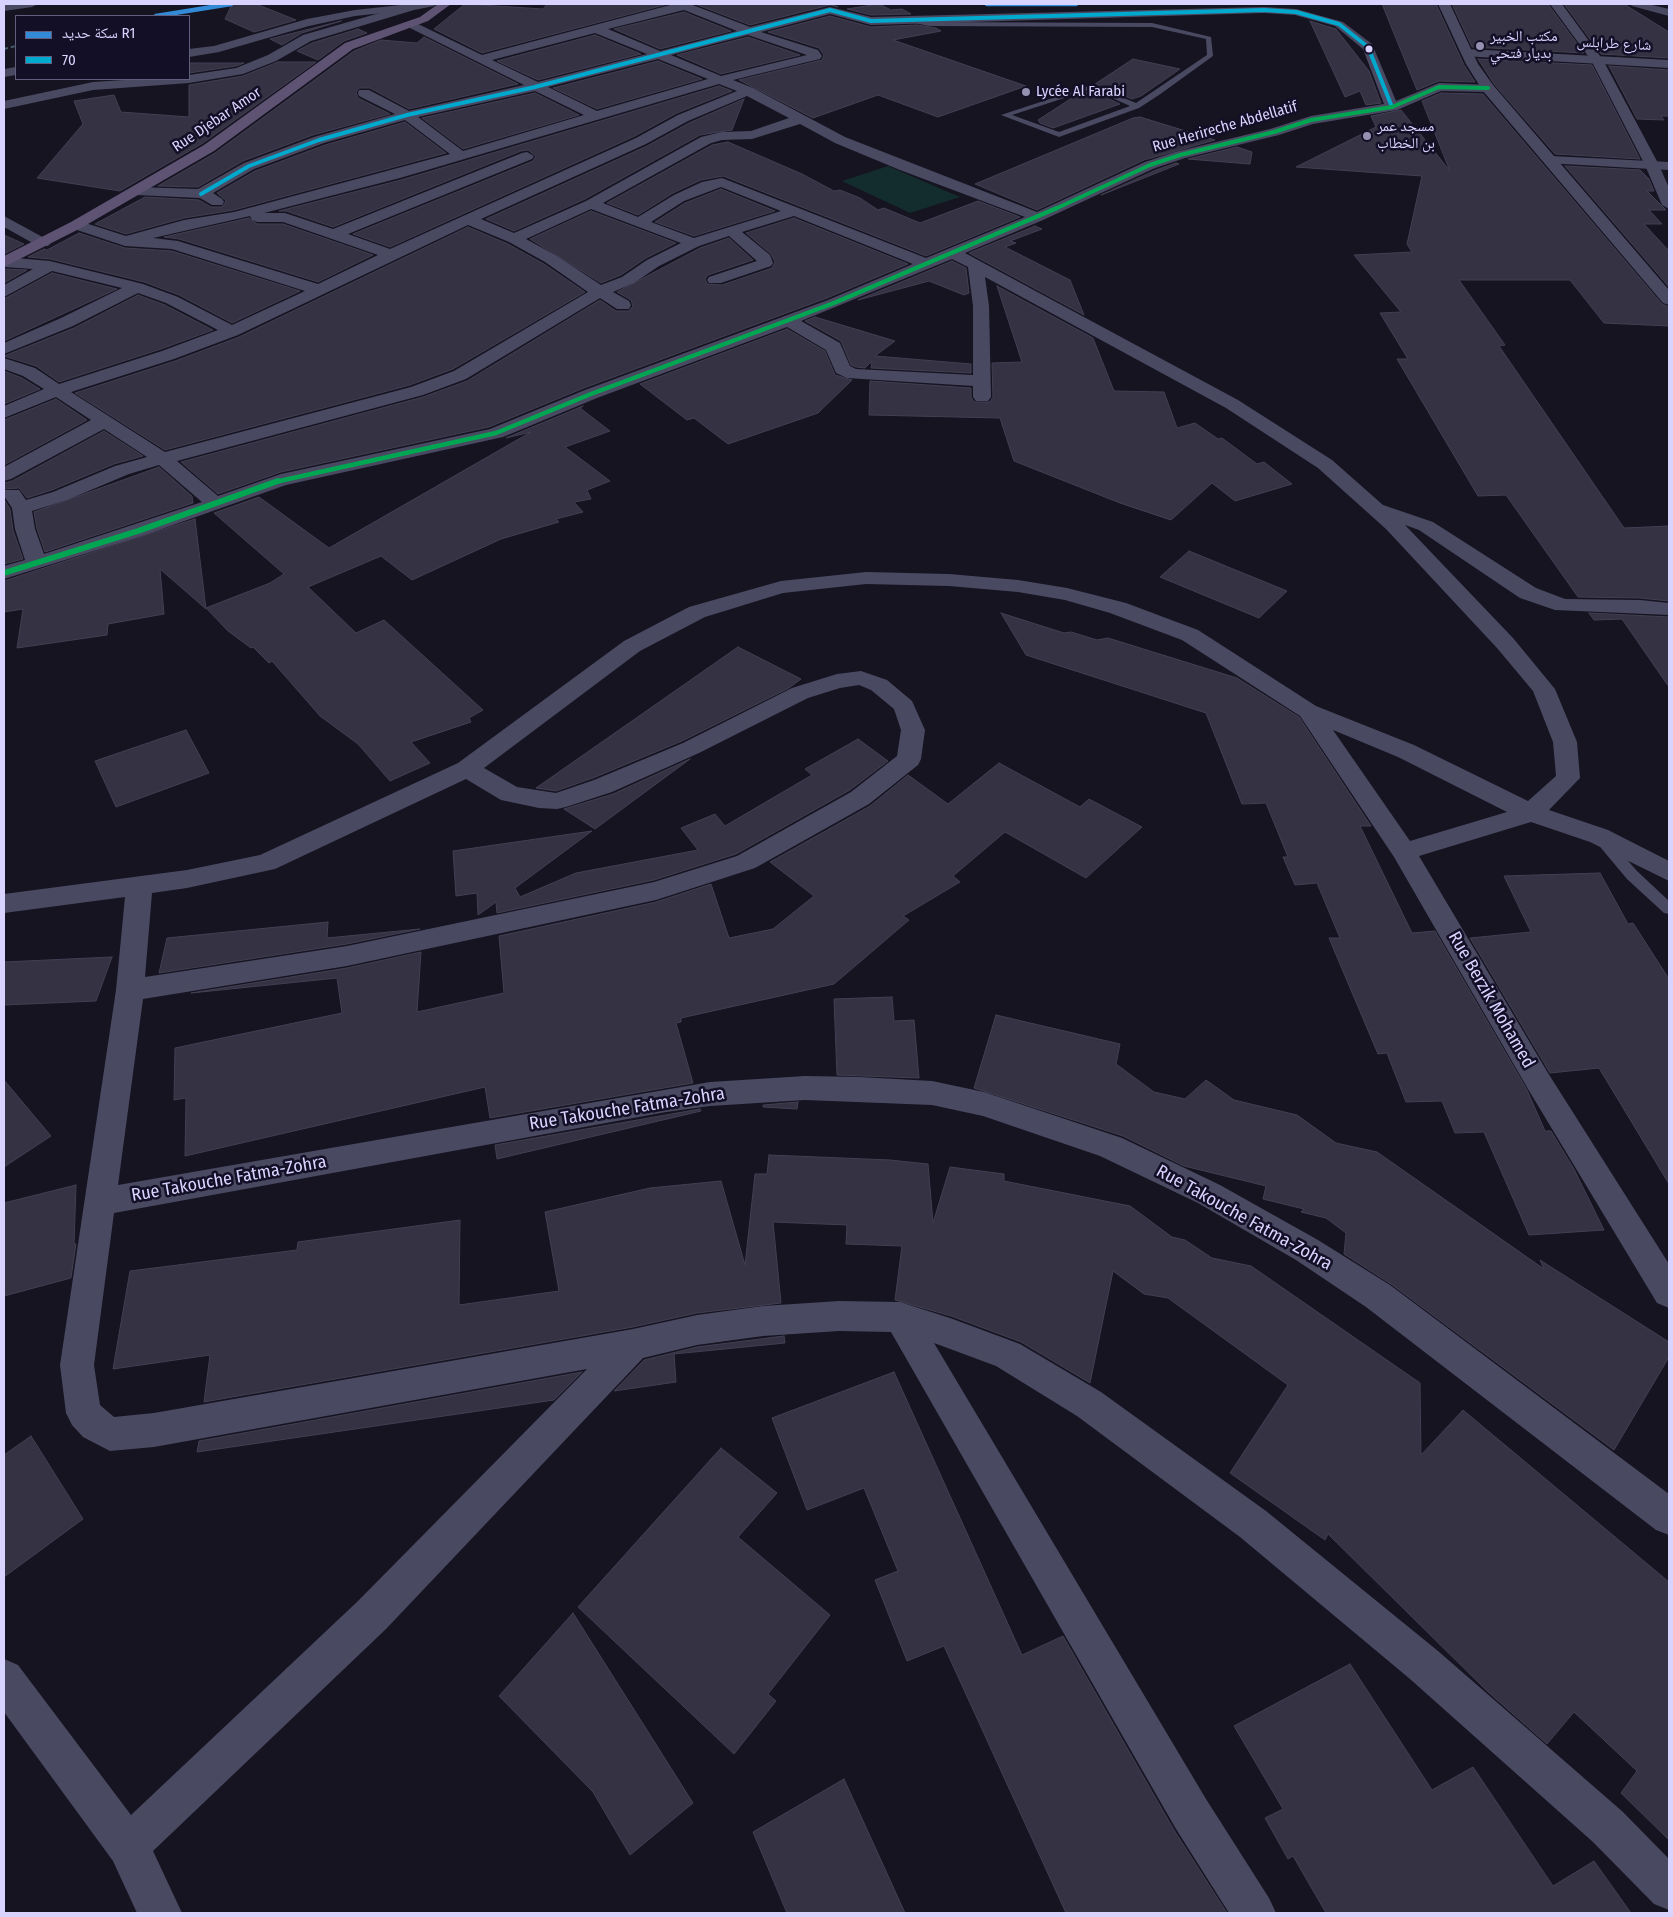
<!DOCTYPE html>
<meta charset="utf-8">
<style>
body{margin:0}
#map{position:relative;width:1673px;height:1917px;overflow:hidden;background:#161421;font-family:"Fira Sans Condensed","Noto Naskh Arabic",sans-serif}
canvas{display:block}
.frame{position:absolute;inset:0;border:5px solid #d9d4ff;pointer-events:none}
.legend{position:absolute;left:15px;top:15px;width:175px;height:65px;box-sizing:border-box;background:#130f26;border:1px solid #625e7d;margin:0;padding:6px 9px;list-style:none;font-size:15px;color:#d9d4ff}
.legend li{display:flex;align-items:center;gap:10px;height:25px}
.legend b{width:25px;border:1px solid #625e7d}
</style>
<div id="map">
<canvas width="1673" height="1917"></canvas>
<div class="frame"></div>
<ul class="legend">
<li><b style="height:6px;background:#338bd7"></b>سكة حديد R1</li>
<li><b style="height:6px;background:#00a9ce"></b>70</li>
</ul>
</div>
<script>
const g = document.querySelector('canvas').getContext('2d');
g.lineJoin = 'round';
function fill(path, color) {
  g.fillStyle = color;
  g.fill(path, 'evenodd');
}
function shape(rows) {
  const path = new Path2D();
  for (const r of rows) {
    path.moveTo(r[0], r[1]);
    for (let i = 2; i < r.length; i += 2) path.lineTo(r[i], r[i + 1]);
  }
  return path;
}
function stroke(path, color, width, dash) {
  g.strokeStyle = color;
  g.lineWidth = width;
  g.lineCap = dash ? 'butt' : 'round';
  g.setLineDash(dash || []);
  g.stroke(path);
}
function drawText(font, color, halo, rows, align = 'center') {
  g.font = font + ' "Fira Sans Condensed","Noto Naskh Arabic",sans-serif';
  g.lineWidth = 5;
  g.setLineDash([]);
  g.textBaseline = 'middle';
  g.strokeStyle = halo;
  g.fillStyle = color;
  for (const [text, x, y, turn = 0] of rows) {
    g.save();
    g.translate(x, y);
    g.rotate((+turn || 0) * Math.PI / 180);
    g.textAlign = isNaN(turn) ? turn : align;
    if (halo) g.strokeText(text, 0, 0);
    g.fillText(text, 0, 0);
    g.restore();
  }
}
fill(shape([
 [888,166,960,197,910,213,842,181]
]), '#132c2d');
const building = shape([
 [232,4,256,4,296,20,254,32,225,19,232,4],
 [465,4,543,9,547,4,668,4,482,53,434,29,465,4],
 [695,4,830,4,838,7,830,5,750,25,695,4],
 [879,4,891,10,902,9,911,14,871,15,847,9,879,4],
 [1382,4,1436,4,1464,65,1475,82,1439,81,1417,90,1382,4],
 [1452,4,1548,4,1584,53,1472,47,1452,4],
 [1564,4,1624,4,1669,32,1669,58,1601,54,1564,4],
 [684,12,731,31,660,49,614,29,684,12],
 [830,16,871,27,917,25,936,28,941,31,893,40,1026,86,938,117,878,95,813,118,739,80,822,60,824,55,819,48,768,32,830,16],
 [341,21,302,33,282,45,270,39,341,21],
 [1310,21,1336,29,1369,71,1381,103,1366,105,1360,91,1345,97,1310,21],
 [358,29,367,33,344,41,318,60,297,51,312,43,358,29],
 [595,35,641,54,538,80,497,61,595,35],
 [424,37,518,84,409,109,370,88,359,88,356,92,358,98,390,114,313,135,243,161,198,187,158,186,215,153,354,51,381,40,417,43,424,37],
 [748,37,800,55,721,74,677,55,748,37],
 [1133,59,1180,69,1141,96,1132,99,1095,84,1133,59],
 [1478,59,1592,65,1640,159,1555,154,1494,84,1478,59],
 [658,61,702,79,597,109,553,88,658,61],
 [278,62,316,62,203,143,120,191,37,178,83,124,74,101,114,95,121,112,189,117,189,85,243,76,278,62],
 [189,63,244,63,236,66,189,73,189,63],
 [1609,66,1669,70,1669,116,1661,116,1664,120,1637,119,1609,66],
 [719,86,732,91,677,113,635,136,390,247,353,234,533,161,536,156,528,150,521,151,333,227,286,211,279,211,401,180,719,86],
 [1092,91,1120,104,1053,128,1040,123,1038,120,1075,96,1092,91],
 [535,93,579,115,463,149,422,118,535,93],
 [1441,93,1483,94,1662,304,1669,307,1669,326,1604,323,1570,280,1459,280,1505,345,1499,346,1624,528,1669,526,1669,601,1640,598,1578,597,1506,495,1478,496,1397,359,1408,359,1380,313,1401,312,1354,255,1412,252,1407,244,1422,176,1296,167,1376,127,1371,116,1401,110,1450,171,1422,101,1441,93],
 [744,99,732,130,700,135,585,199,514,231,486,219,647,146,689,123,744,99],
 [1140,117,1215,140,1144,160,1037,210,975,184,1133,118,1140,117],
 [405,122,446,153,234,210,184,218,126,234,95,224,145,197,199,200,211,207,222,207,226,201,217,193,255,171,325,145,405,122],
 [728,142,802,174,834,191,840,190,860,198,878,210,884,208,920,223,978,201,1020,217,926,256,723,176,701,180,673,193,638,215,607,203,712,145,728,142],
 [1237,147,1252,152,1250,164,1188,159,1237,147],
 [1176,163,1179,164,1101,195,1156,170,1176,163],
 [1565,166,1640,170,1649,179,1654,191,1647,191,1666,210,1649,210,1662,224,1644,224,1669,251,1669,287,1565,166],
 [721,189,775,211,694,236,655,222,685,203,721,189],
 [591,211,676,243,646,258,621,275,601,283,530,239,591,211],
 [249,218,257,224,283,224,373,255,318,282,179,239,164,237,249,218],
 [794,218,908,264,827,298,584,388,489,427,281,472,218,494,181,462,423,397,467,381,600,300,616,311,629,311,633,306,631,300,617,292,700,248,729,238,753,260,708,275,705,279,707,284,722,285,772,268,775,262,771,254,746,233,794,218],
 [1035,226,1042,229,1010,241,1016,243,1005,247,1070,280,1084,315,969,253,1035,226],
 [468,227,508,244,544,264,585,292,453,369,410,385,165,450,75,393,175,361,239,337,468,227],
 [79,233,125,248,172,251,300,291,232,323,179,295,144,282,50,259,28,257,44,249,47,250,79,233],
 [4,235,24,244,4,254,4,235],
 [952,261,966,268,969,293,964,295,929,281,858,300,952,261],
 [4,269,27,270,4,283,4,269],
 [52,273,117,289,4,341,4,299,52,273],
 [997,286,1093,338,1114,391,1164,392,1177,428,1195,423,1218,439,1222,438,1257,464,1264,462,1292,484,1235,501,1212,483,1171,520,1120,503,1014,461,1000,418,869,415,870,381,971,388,971,397,974,402,990,402,993,397,992,363,1022,362,997,286],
 [138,295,165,305,213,330,161,349,59,382,36,366,4,356,74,328,138,295],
 [815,317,895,341,875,356,971,364,971,373,871,368,872,361,865,368,856,367,851,365,841,341,805,321,815,317],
 [787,329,825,351,835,375,852,380,818,413,728,444,694,418,687,420,640,384,787,329],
 [4,371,22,378,40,389,4,404,4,371],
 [56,399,87,420,4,465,4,420,56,399],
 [583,406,580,408,610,431,565,447,610,481,587,490,591,499,574,502,583,512,556,519,559,522,501,539,412,580,381,556,308,587,356,633,384,620,483,710,469,718,471,722,411,742,430,763,390,781,358,744,320,716,272,661,269,663,253,647,251,648,228,631,206,608,270,583,284,574,214,513,259,497,329,548,531,432,506,438,583,406],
 [104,431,143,456,114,464,52,490,27,498,19,488,4,489,4,483,12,481,104,431],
 [159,467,192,496,193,503,45,552,37,529,34,512,159,467],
 [4,499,10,509,13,530,23,559,4,564,4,499],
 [195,519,206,609,160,569,164,614,108,624,107,635,17,648,23,609,4,612,4,581,195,519],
 [1189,551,1287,591,1259,618,1160,577,1189,551],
 [1001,613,1064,633,1071,632,1097,640,1108,638,1237,678,1299,717,1371,826,1360,826,1412,933,1435,931,1527,1090,1545,1131,1551,1131,1574,1169,1604,1230,1529,1235,1484,1132,1455,1133,1442,1101,1406,1102,1387,1053,1378,1054,1329,938,1340,938,1317,883,1295,885,1283,857,1288,857,1266,803,1242,804,1206,713,1026,655,1001,613],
 [1589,613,1669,617,1669,687,1622,619,1594,620,1589,613],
 [738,647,801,679,789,688,682,741,593,778,556,791,536,788,738,647],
 [186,730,209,773,116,807,95,761,186,730],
 [858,739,888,761,850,790,736,854,654,880,497,913,496,902,478,915,477,893,456,896,453,851,592,831,515,888,520,897,576,873,698,850,681,828,715,814,725,826,812,775,805,769,858,739],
 [690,759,595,829,564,809,613,794,690,759],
 [999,763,1080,807,1089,799,1142,827,1086,878,1005,832,953,876,960,882,903,916,909,920,834,984,681,1018,681,1022,676,1023,693,1083,490,1118,485,1087,185,1156,186,1098,174,1100,175,1048,342,1013,337,978,191,993,347,968,421,952,417,1012,504,993,499,936,656,902,711,884,729,938,773,929,814,896,770,862,870,806,908,775,948,804,999,763],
 [1600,873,1628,924,1633,923,1669,979,1669,1184,1599,1068,1550,1073,1470,938,1531,932,1504,876,1600,873],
 [328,922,327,938,420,929,347,944,159,973,167,938,328,922],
 [112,957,96,1001,4,1005,4,962,112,957],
 [892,997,894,1021,914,1020,919,1078,837,1075,834,999,892,997],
 [996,1015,1120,1044,1116,1064,1154,1092,1185,1099,1206,1080,1234,1100,1297,1115,1336,1143,1377,1152,1544,1269,1540,1260,1669,1342,1669,1357,1614,1450,1391,1284,1344,1254,1346,1233,1326,1218,1301,1212,1304,1209,1263,1199,1266,1186,1184,1166,1123,1136,974,1088,996,1015],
 [4,1080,51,1136,4,1167,4,1080],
 [798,1102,797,1109,763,1107,763,1105,798,1102],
 [700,1109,701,1111,497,1159,495,1145,700,1109],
 [769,1155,890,1160,928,1164,933,1223,950,1167,1004,1174,1004,1181,1130,1206,1172,1237,1185,1240,1212,1258,1251,1266,1420,1383,1421,1455,1463,1410,1669,1582,1669,1840,1621,1793,1637,1771,1574,1712,1547,1744,1487,1691,1328,1534,1325,1540,1230,1473,1288,1385,1168,1298,1144,1294,1113,1271,1090,1383,1021,1342,951,1316,895,1300,902,1246,846,1244,847,1225,773,1222,781,1303,697,1313,633,1327,204,1402,210,1355,113,1369,130,1271,297,1250,298,1242,460,1220,459,1305,559,1291,545,1212,650,1188,721,1181,745,1265,755,1174,767,1174,769,1155],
 [76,1185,74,1244,76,1244,71,1278,4,1296,4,1203,76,1185],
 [784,1336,785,1343,674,1354,676,1382,614,1391,644,1360,697,1347,784,1336],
 [582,1372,554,1400,197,1452,199,1441,582,1372],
 [894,1372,1022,1655,1063,1636,1174,1830,1227,1913,1066,1913,944,1646,907,1661,875,1580,898,1571,864,1488,807,1510,772,1418,894,1372],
 [31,1436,83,1519,4,1577,4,1455,31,1436],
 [721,1448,777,1493,738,1537,830,1615,768,1694,776,1701,734,1754,578,1607,721,1448],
 [573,1613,693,1803,630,1855,593,1792,499,1696,573,1613],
 [1350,1664,1432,1790,1473,1767,1553,1886,1594,1861,1631,1913,1326,1913,1293,1856,1288,1859,1265,1818,1283,1809,1234,1726,1350,1664],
 [844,1779,905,1913,787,1913,753,1832,844,1779]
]);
fill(building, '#343243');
stroke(building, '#433f54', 1);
fill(shape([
 [902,17,929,22,1152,23,1211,37,1213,56,1159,95,1139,108,1059,137,1001,115,1092,85,1136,103,1207,55,1206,39,1152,27,929,26,900,20,902,17],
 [1092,89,1130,106,1059,132,1012,115,1092,89],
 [1601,834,1606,836,1637,871,1669,901,1669,914,1664,913,1627,879,1596,842,1594,839,1601,834]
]), '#4a4962');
fill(shape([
 [10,4,38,4,32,7,4,11,4,5,10,4],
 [410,4,418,7,412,10,355,16,309,26,219,52,189,57,189,49,214,46,307,19,355,10,410,4],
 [674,4,690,4,750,27,830,7,871,17,1264,7,1296,9,1343,22,1372,44,1396,101,1439,83,1493,85,1494,88,1488,92,1441,91,1397,110,1313,124,1279,135,1185,158,1155,168,1043,220,965,253,1238,400,1332,460,1383,505,1433,522,1536,588,1565,599,1640,600,1669,603,1669,615,1555,610,1520,598,1419,530,1405,525,1513,638,1555,689,1577,742,1580,778,1549,810,1608,830,1669,861,1669,881,1590,842,1531,822,1419,856,1548,1073,1669,1264,1669,1308,1657,1303,1528,1089,1394,857,1300,716,1182,640,1110,613,1065,600,1018,592,949,586,866,584,783,593,705,617,640,651,484,768,517,787,556,793,594,780,683,743,792,688,837,674,861,671,887,680,912,701,925,730,921,759,918,765,869,804,755,868,656,900,347,966,143,999,118,1185,710,1082,805,1076,860,1077,932,1081,984,1092,1122,1138,1220,1185,1318,1240,1390,1285,1669,1494,1669,1535,1656,1530,1366,1307,1296,1260,1198,1203,1100,1156,983,1116,932,1105,805,1100,710,1106,666,1112,114,1213,94,1365,100,1405,114,1417,154,1413,633,1329,697,1315,763,1306,839,1301,900,1302,950,1318,1020,1344,1101,1392,1266,1511,1438,1651,1623,1812,1669,1859,1669,1910,1654,1904,1593,1842,1410,1679,1240,1537,1077,1416,996,1366,934,1343,1206,1799,1269,1898,1276,1913,1229,1913,1176,1829,891,1332,839,1331,763,1336,697,1345,643,1358,386,1629,153,1851,182,1913,137,1913,113,1861,4,1712,4,1659,18,1665,131,1815,358,1601,587,1369,154,1447,110,1451,83,1437,72,1425,66,1413,60,1365,116,990,125,897,4,913,4,894,187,870,260,855,458,763,624,641,689,607,781,581,866,572,949,574,1018,580,1067,588,1126,603,1198,630,1316,706,1414,745,1528,801,1556,776,1553,742,1533,691,1497,648,1386,529,1318,468,1226,408,985,277,989,306,991,397,988,401,976,401,973,397,973,386,847,378,836,373,826,350,787,327,597,398,503,437,286,485,145,535,4,579,4,566,25,560,15,529,12,508,4,496,5,490,19,490,26,500,53,492,115,466,147,457,104,429,11,479,4,481,4,467,91,420,56,397,4,418,4,406,44,389,23,376,4,369,4,358,35,368,59,384,162,351,218,330,166,303,138,293,73,326,4,354,4,343,61,318,122,288,52,271,4,297,4,285,33,269,4,267,4,257,50,261,143,284,178,297,232,325,305,291,172,249,125,246,71,228,68,225,76,220,126,236,184,220,234,212,450,154,405,120,324,143,254,169,213,193,222,199,224,202,222,205,212,205,200,198,136,195,129,191,136,187,198,189,244,163,314,137,395,114,359,96,358,93,359,90,369,90,409,111,524,85,406,26,406,22,414,22,482,55,674,4],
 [684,10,737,31,660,51,608,29,684,10],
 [1264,13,1295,15,1335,26,1363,49,1384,104,1311,116,1270,129,1175,152,1145,162,1037,212,845,137,753,88,733,80,820,59,822,56,818,50,761,32,830,14,871,25,1264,13],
 [595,33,647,54,538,82,492,60,595,33],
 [748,35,807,55,721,76,671,55,748,35],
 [658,59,708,79,597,111,548,87,658,59],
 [719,84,737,91,678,115,636,138,390,249,348,234,532,159,534,156,527,152,522,153,333,229,285,213,264,213,400,178,719,84],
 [535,91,584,115,463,151,418,117,535,91],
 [747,96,789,118,751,131,722,132,701,137,586,201,514,233,481,219,646,144,688,121,747,96],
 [800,124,835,143,900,170,1025,217,926,258,722,178,702,182,674,195,638,217,603,203,711,143,722,140,752,139,800,124],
 [721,187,781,211,694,238,651,222,684,201,721,187],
 [591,209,681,243,647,260,622,277,601,285,557,256,526,239,591,209],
 [250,216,252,220,257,222,283,222,378,255,318,284,178,241,153,238,250,216],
 [794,216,913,264,828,300,585,390,490,429,281,474,218,496,177,461,423,395,466,379,600,298,617,309,629,309,631,305,629,301,613,292,634,283,659,266,699,246,729,236,757,261,709,277,707,280,709,283,721,283,771,266,773,263,770,255,742,232,794,216],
 [468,225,509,242,545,262,588,292,454,371,411,387,165,452,71,392,174,359,238,335,468,225],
 [952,259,968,267,973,306,973,375,856,369,850,366,840,343,801,321,952,259],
 [159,465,202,502,44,554,35,529,32,511,67,500,129,474,159,465],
 [859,685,871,690,894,709,901,730,897,756,851,792,737,856,654,882,347,946,145,977,152,893,187,888,275,869,466,779,501,800,539,808,557,809,566,807,612,792,699,753,808,698,840,688,859,685],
 [1333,730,1398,757,1507,812,1410,841,1333,730],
 [1630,4,1648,4,1669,9,1669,16,1632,6,1630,4],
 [1467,49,1669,60,1669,68,1463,56,1461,53,1463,50,1467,49],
 [16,67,16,75,4,77,4,69,16,67],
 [1551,156,1669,162,1669,170,1546,163,1544,160,1546,157,1551,156],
 [4,216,48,240,51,243,48,246,38,246,4,227,4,216]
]), '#4a4962');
fill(shape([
 [411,4,436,4,434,6,414,10,311,41,276,61,243,74,189,83,93,90,4,109,4,101,93,82,139,79,189,79,189,75,236,68,268,55,303,35,411,4],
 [1438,4,1450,4,1478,64,1493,85,1669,290,1669,305,1663,303,1483,91,1466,64,1438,4],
 [1550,4,1562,4,1603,60,1659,165,1669,188,1669,209,1662,205,1645,165,1591,60,1550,4]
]), '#4a4962');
fill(shape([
 [438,4,451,4,428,21,353,49,214,151,81,228,4,267,4,256,71,222,204,145,345,43,420,17,438,4]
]), '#5e5373');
stroke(shape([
 [987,4,1076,4],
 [156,16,231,4],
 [4,49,16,46]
]), '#43596b', 2, [4, 3]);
stroke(shape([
 [201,194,249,166,319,140,407,115,535,87,830,10,871,21,1264,10,1296,12,1339,24,1368,47,1392,107]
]), '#00a9ce', 4);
stroke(shape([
 [1055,209,1150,165,1180,155,1274,132,1311,120,1392,107,1439,87,1488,88]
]), '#00a651', 4);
stroke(shape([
 [275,482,496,433,591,394,834,303,1057,208]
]), '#00a651', 4.5);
stroke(shape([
 [4,573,138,531,278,481]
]), '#00a651', 6);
stroke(shape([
 [987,4,1076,4],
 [156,16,231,4]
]), '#338bd7', 4.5);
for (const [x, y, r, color] of [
 [1480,46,5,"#9591b1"],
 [1369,49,4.5,"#d9d4ff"],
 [1026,92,5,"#9591b1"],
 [1367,136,5,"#9591b1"]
]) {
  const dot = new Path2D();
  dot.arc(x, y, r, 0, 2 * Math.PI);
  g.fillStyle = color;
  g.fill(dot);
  stroke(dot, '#130f26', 2);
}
drawText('15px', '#d9d4ff', '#130f26', [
 ["مكتب الخبير",1490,37],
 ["بديار فتحي",1490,54],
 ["Lycée Al Farabi",1036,92],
 ["مسجد عمر",1377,127],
 ["بن الخطاب",1377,144]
], 'left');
drawText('15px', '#d9d4ff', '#130f26', [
 ["شارع طرابلس",1614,44,3],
 ["Rue Djebar Amor",217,120,-34],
 ["Rue Herireche Abdellatif",1225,127,-16]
]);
drawText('18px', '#d9d4ff', '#130f26', [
 ["Rue Berzik Mohamed",1491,1000,60],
 ["Rue Takouche Fatma-Zohra",627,1109,-9],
 ["Rue Takouche Fatma-Zohra",229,1179,-10],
 ["Rue Takouche Fatma-Zohra",1244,1218,29]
]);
</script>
